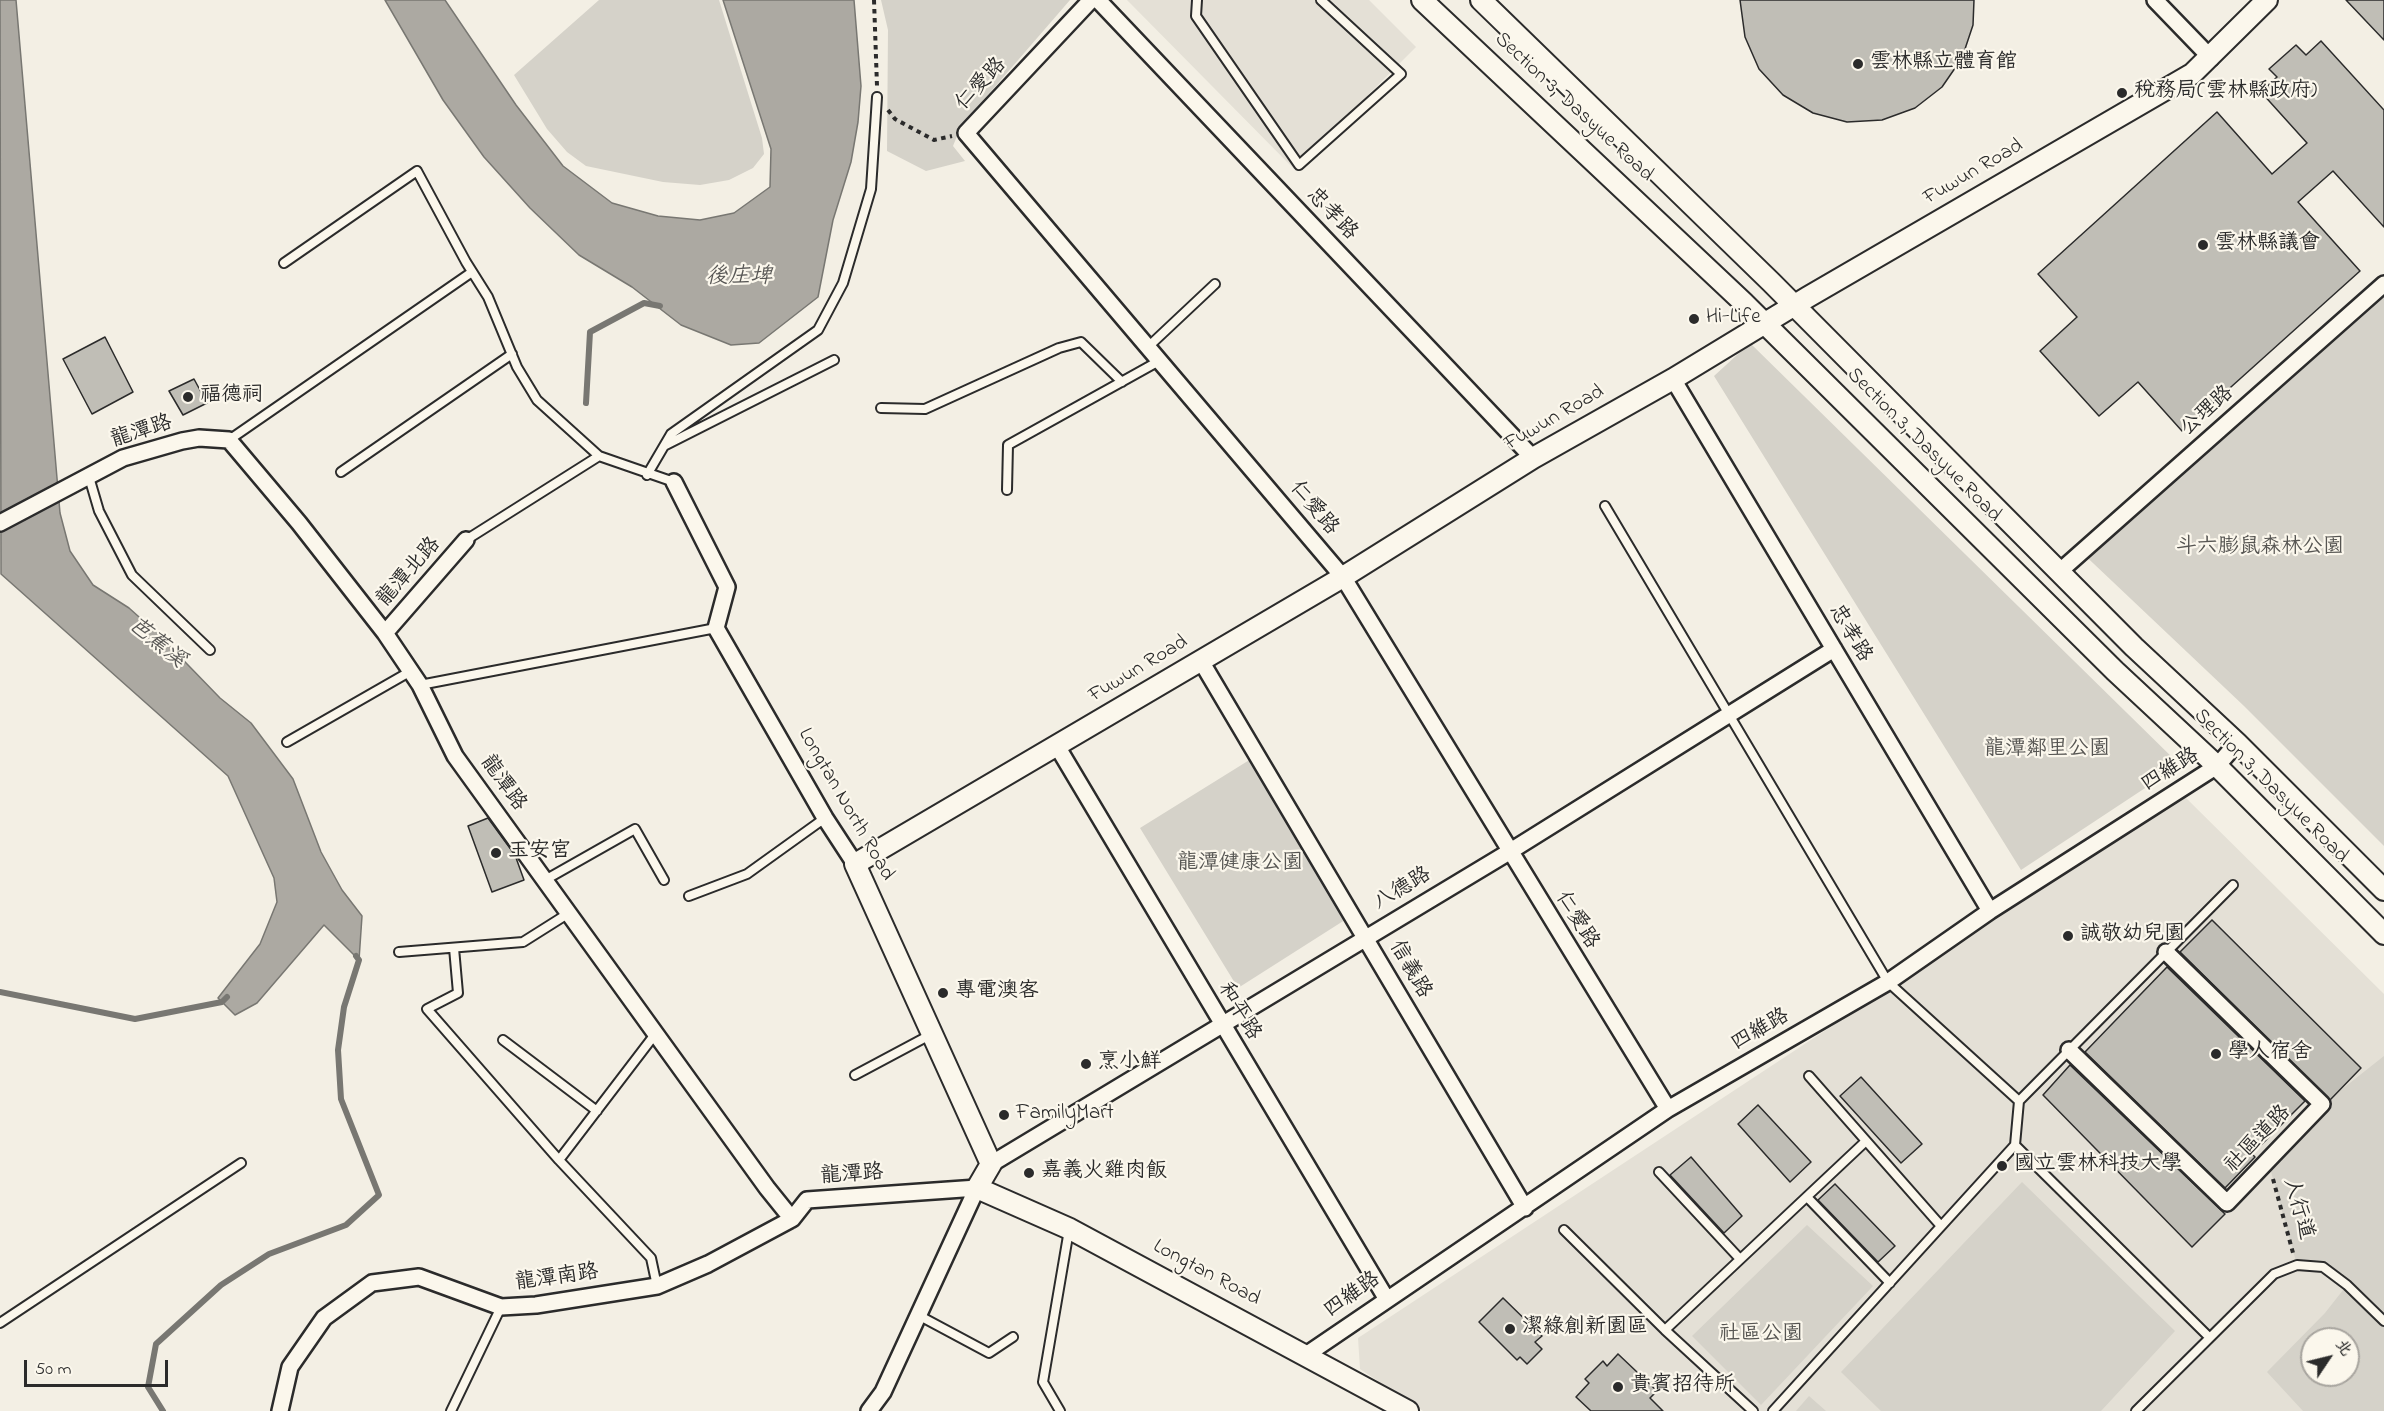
<!DOCTYPE html>
<meta charset="utf-8">
<style>
body{margin:0}
#map{position:relative;width:2384px;height:1411px;overflow:hidden;background:#f3efe4;font-family:"Indie Flower","LXGW WenKai TC",sans-serif}
canvas{display:block}
.north{position:absolute;left:2300px;top:1327px;width:60px;height:60px;box-sizing:border-box;background:#fbf7ec;border:2px solid #a8a59f;border-radius:50%;rotate:55deg;font-size:16px;font-weight:700;line-height:24px;text-align:center;color:#2b2b2b}
.north::after{content:'';display:block;margin:auto;width:21px;height:27px;background:#2b2b2b;clip-path:polygon(50% 0,100% 100%,50% 72%,0 100%)}
.scale{position:absolute;left:24px;top:1360px;width:144px;height:27px;box-sizing:border-box;border:3px solid #2b2b2b;border-top:0;padding-left:8px;font-size:18px;line-height:21px;white-space:nowrap;color:#2b2b2b;-webkit-text-stroke:4px #fbf7ec;paint-order:stroke}
</style>
<div id="map">
<canvas width="2384" height="1411"></canvas>
<div class="north">北</div>
<div class="scale">50 m</div>
</div>
<script>
const g = document.querySelector('canvas').getContext('2d');
g.lineJoin = 'round';
function fill(path, color) {
  g.fillStyle = color;
  g.fill(path, 'evenodd');
}
function shape(rows) {
  const path = new Path2D();
  for (const r of rows) {
    path.moveTo(r[0], r[1]);
    for (let i = 2; i < r.length; i += 2) path.lineTo(r[i], r[i + 1]);
  }
  return path;
}
function stroke(path, color, width, dash) {
  g.strokeStyle = color;
  g.lineWidth = width;
  g.lineCap = dash ? 'butt' : 'round';
  g.setLineDash(dash || []);
  g.stroke(path);
}
function drawText(font, color, halo, rows, align = 'center') {
  g.font = font + ' "Indie Flower","LXGW WenKai TC",sans-serif';
  g.lineWidth = 4.5;
  g.setLineDash([]);
  g.textBaseline = 'middle';
  g.strokeStyle = halo;
  g.fillStyle = color;
  for (const [text, x, y, turn = 0] of rows) {
    g.save();
    g.translate(x, y);
    g.rotate((+turn || 0) * Math.PI / 180);
    g.textAlign = isNaN(turn) ? turn : align;
    if (halo) g.strokeText(text, 0, 0);
    g.fillText(text, 0, 0);
    g.restore();
  }
}
fill(shape([
 [1127,0,1369,0,1416,47,1294,169],
 [2183,795,2384,994,2384,1411,1423,1411,1360,1369,1358,1338],
 [2312,1339,2348,1339,2348,1375,2312,1375]
]), '#e4e0d6');
fill(shape([
 [599,0,719,0,762,138,764,154,753,168,729,180,700,185,663,182,586,166,567,152,547,129,514,75],
 [881,0,1070,0,961,126,953,146,965,161,926,171,887,151,888,30],
 [2384,280,2384,846,2244,706,2075,546],
 [1750,343,2180,765,2021,870,1714,376],
 [1251,759,1348,918,1238,988,1140,828],
 [2384,1056,2384,1411,2303,1411,2267,1372,2325,1313,2347,1285,2323,1268,2297,1265,2268,1161,2322,1105],
 [2312,1339,2348,1339,2348,1375,2312,1375],
 [2022,1182,2175,1331,2101,1411,1881,1411,1841,1372],
 [1807,1225,1873,1286,1761,1405,1692,1336],
 [1809,1396,1826,1411,1796,1411]
]), '#d5d2c9');
const water = shape([
 [0,0,16,0,60,513,70,551,93,585,129,608,157,633,220,698,251,723,293,779,321,852,342,890,362,916,359,960,324,925,257,1003,235,1015,218,998,260,944,277,902,274,878,228,776,1,574,0,0],
 [385,0,445,0,516,105,563,166,612,203,658,216,700,220,734,213,770,187,771,149,723,0,854,0,861,86,858,122,851,162,833,220,818,297,759,343,731,345,681,325,632,287,579,255,530,208,484,157,443,100,385,0]
]);
fill(water, '#aca9a2');
stroke(water, '#787772', 1.5);
stroke(shape([
 [586,403,590,332,644,303,660,306],
 [0,992,135,1019,222,1002,227,997],
 [163,1411,148,1387,156,1344,221,1285,269,1254,346,1225,379,1195,341,1099,338,1050,344,1007,359,960,356,956]
]), '#787772', 6);
const building = shape([
 [1740,0,1974,0,1973,25,1962,58,1942,87,1915,108,1882,120,1847,122,1813,113,1783,95,1759,69,1745,37,1740,0],
 [2346,0,2384,0,2384,40,2346,0],
 [2321,41,2384,110,2384,227,2333,171,2298,202,2360,271,2182,431,2138,382,2099,416,2040,351,2077,317,2038,274,2217,112,2272,174,2307,143,2261,92,2277,77,2269,69,2296,45,2306,55,2321,41],
 [105,337,133,392,92,414,63,359,105,337],
 [194,379,207,403,183,415,169,391,194,379],
 [488,818,515,855,524,880,492,892,468,826,488,818],
 [2212,920,2361,1068,2330,1100,2180,952,2212,920],
 [2167,967,2305,1101,2252,1154,2255,1157,2225,1188,2085,1052,2167,967],
 [2070,1065,2225,1214,2192,1247,2043,1095,2070,1065],
 [1861,1077,1922,1144,1901,1163,1840,1096,1861,1077],
 [1758,1105,1811,1162,1790,1182,1738,1124,1758,1105],
 [1691,1157,1742,1216,1724,1233,1670,1175,1691,1157],
 [1835,1184,1895,1246,1878,1262,1818,1200,1835,1184],
 [1503,1298,1542,1336,1535,1342,1542,1349,1527,1364,1520,1357,1517,1360,1479,1322,1503,1298],
 [1618,1354,1657,1391,1650,1398,1663,1411,1591,1411,1576,1397,1589,1383,1585,1379,1603,1361,1607,1366,1618,1354]
]);
fill(building, '#c0beb6');
stroke(building, '#2b2b2b', 1.5);
const service = shape([
 [1197,0,1196,16,1299,165,1401,74,1321,0],
 [284,263,417,171,466,262,488,297,517,367,537,400,599,456,674,482],
 [1148,347,1215,284],
 [881,408,925,409,1059,348,1081,342,1122,382],
 [229,440,472,272],
 [664,446,834,360],
 [341,472,512,354],
 [647,475,671,434,818,330,843,283,871,189,877,97],
 [89,477,99,511,132,575,210,650],
 [1007,490,1008,445,1159,361],
 [1605,506,1888,982,2019,1101,2015,1145,2209,1337],
 [466,540,599,456],
 [420,685,716,628],
 [287,742,411,671],
 [545,880,635,829,664,880],
 [689,896,747,874,825,818],
 [454,948,458,993,427,1009,559,1160,651,1258,657,1286],
 [399,952,523,942,569,913],
 [503,1040,597,1111],
 [855,1075,930,1035],
 [1809,1076,1941,1226],
 [2019,1101,2233,885],
 [559,1160,656,1033],
 [1659,1172,1740,1259],
 [1807,1197,1890,1283],
 [1564,1230,1665,1330,1753,1411],
 [918,1315,989,1353,1013,1337],
 [0,1323,241,1163],
 [1665,1330,1866,1141],
 [451,1411,501,1307],
 [1060,1411,1043,1382,1069,1230],
 [1773,1411,2015,1145],
 [2136,1411,2274,1274,2297,1265,2323,1267,2347,1285,2384,1321]
]);
const minor = shape([
 [1091,0,966,133,1343,577,1668,1109],
 [1098,0,1533,458],
 [2155,0,2211,58],
 [1673,379,1990,911],
 [674,482,727,587,716,628,825,818,855,864],
 [0,523,123,458,182,441,199,438,229,440,299,523,385,633,420,685,455,756,767,1188,792,1219,807,1200,977,1188,883,1392,869,1411],
 [2059,572,2384,284],
 [385,633,466,540],
 [1201,661,1525,1208],
 [1057,746,1386,1298],
 [2069,1050,2227,1203,2322,1104,2166,952],
 [991,1164,1509,852,1834,649],
 [1306,1355,1668,1109,1888,982,1990,911,2217,766,2237,743],
 [280,1411,290,1367,324,1318,372,1283,419,1277,501,1307,536,1305,657,1286,708,1264,792,1219]
]);
const tertiary = shape([
 [1422,0,1744,303,2115,671,2217,766,2384,934],
 [1481,0,1771,282,2134,647,2237,743,2384,890],
 [1408,1411,1070,1229,977,1188,991,1164,855,864,1343,577,1533,458,1673,379,1808,297,2192,74,2267,0]
]);
stroke(service, '#2b2b2b', 12);
stroke(minor, '#2b2b2b', 20);
stroke(tertiary, '#2b2b2b', 24);
stroke(shape([
 [874,0,877,86],
 [888,110,895,119,934,140,952,136],
 [2273,1179,2293,1253]
]), '#2b2b2b', 4, [4.5, 4.5]);
stroke(service, '#fbf7ec', 8);
stroke(minor, '#fbf7ec', 15);
stroke(tertiary, '#fbf7ec', 20);
for (const [x, y, r, color] of [
 [1858,64,6,"#2b2b2b"],
 [2122,93,6,"#2b2b2b"],
 [2203,245,6,"#2b2b2b"],
 [1694,319,6,"#2b2b2b"],
 [188,397,6,"#2b2b2b"],
 [496,853,6,"#2b2b2b"],
 [2068,936,6,"#2b2b2b"],
 [943,993,6,"#2b2b2b"],
 [2216,1054,6,"#2b2b2b"],
 [1086,1064,6,"#2b2b2b"],
 [1004,1115,6,"#2b2b2b"],
 [2002,1166,6,"#2b2b2b"],
 [1029,1173,6,"#2b2b2b"],
 [1510,1329,6,"#2b2b2b"],
 [1618,1387,6,"#2b2b2b"]
]) {
  const dot = new Path2D();
  dot.arc(x, y, r, 0, 2 * Math.PI);
  g.fillStyle = color;
  g.fill(dot);
  stroke(dot, '#fbf7ec', 2);
}
drawText('21px', '#2b2b2b', '#fbf7ec', [
 ["雲林縣立體育館",1870,64],
 ["稅務局(雲林縣政府)",2134,93],
 ["雲林縣議會",2215,245],
 ["Hi-Life",1706,319],
 ["福德祠",200,397],
 ["玉安宮",508,853],
 ["誠敬幼兒園",2080,936],
 ["專電澳客",955,993],
 ["學人宿舍",2228,1054],
 ["烹小鮮",1098,1064],
 ["FamilyMart",1016,1115],
 ["國立雲林科技大學",2014,1166],
 ["嘉義火雞肉飯",1041,1173],
 ["潔綠創新園區",1522,1329],
 ["貴賓招待所",1630,1387]
], 'left');
drawText('21px', '#2b2b2b', '#fbf7ec', [
 ["仁愛路",982,85,-47],
 ["Section 3, Dasyue Road",1573,108,43],
 ["Fuwun Road",1974,173,-30],
 ["忠孝路",1331,215,46],
 ["公理路",2208,412,-42],
 ["Fuwun Road",1555,419,-30],
 ["龍潭路",142,433,-18],
 ["Section 3, Dasyue Road",1923,446,45],
 ["仁愛路",1313,509,50],
 ["龍潭北路",410,573,-49],
 ["忠孝路",1849,634,59],
 ["Fuwun Road",1139,670,-31],
 ["四維路",2171,771,-32],
 ["龍潭路",502,784,54],
 ["Section 3, Dasyue Road",2270,787,45],
 ["Longtan North Road",845,805,60],
 ["八德路",1403,890,-31],
 ["仁愛路",1576,921,58],
 ["信義路",1409,970,60],
 ["和平路",1238,1012,59],
 ["四維路",1761,1031,-30],
 ["社區道路",2259,1140,-46],
 ["龍潭路",852,1176,-4],
 ["人行道",2297,1209,74],
 ["Longtan Road",1206,1274,28],
 ["龍潭南路",557,1279,-8],
 ["四維路",1353,1296,-35]
]);
drawText('21px', '#565552', '#fbf7ec', [
 ["斗六膨鼠森林公園",2260,549],
 ["龍潭鄰里公園",2047,751],
 ["龍潭健康公園",1240,865],
 ["社區公園",1761,1336]
]);
drawText('italic 22px', '#585755', '#fbf7ec', [
 ["後庄埤",739,278],
 ["芭蕉溪",156,644,39]
]);
</script>
